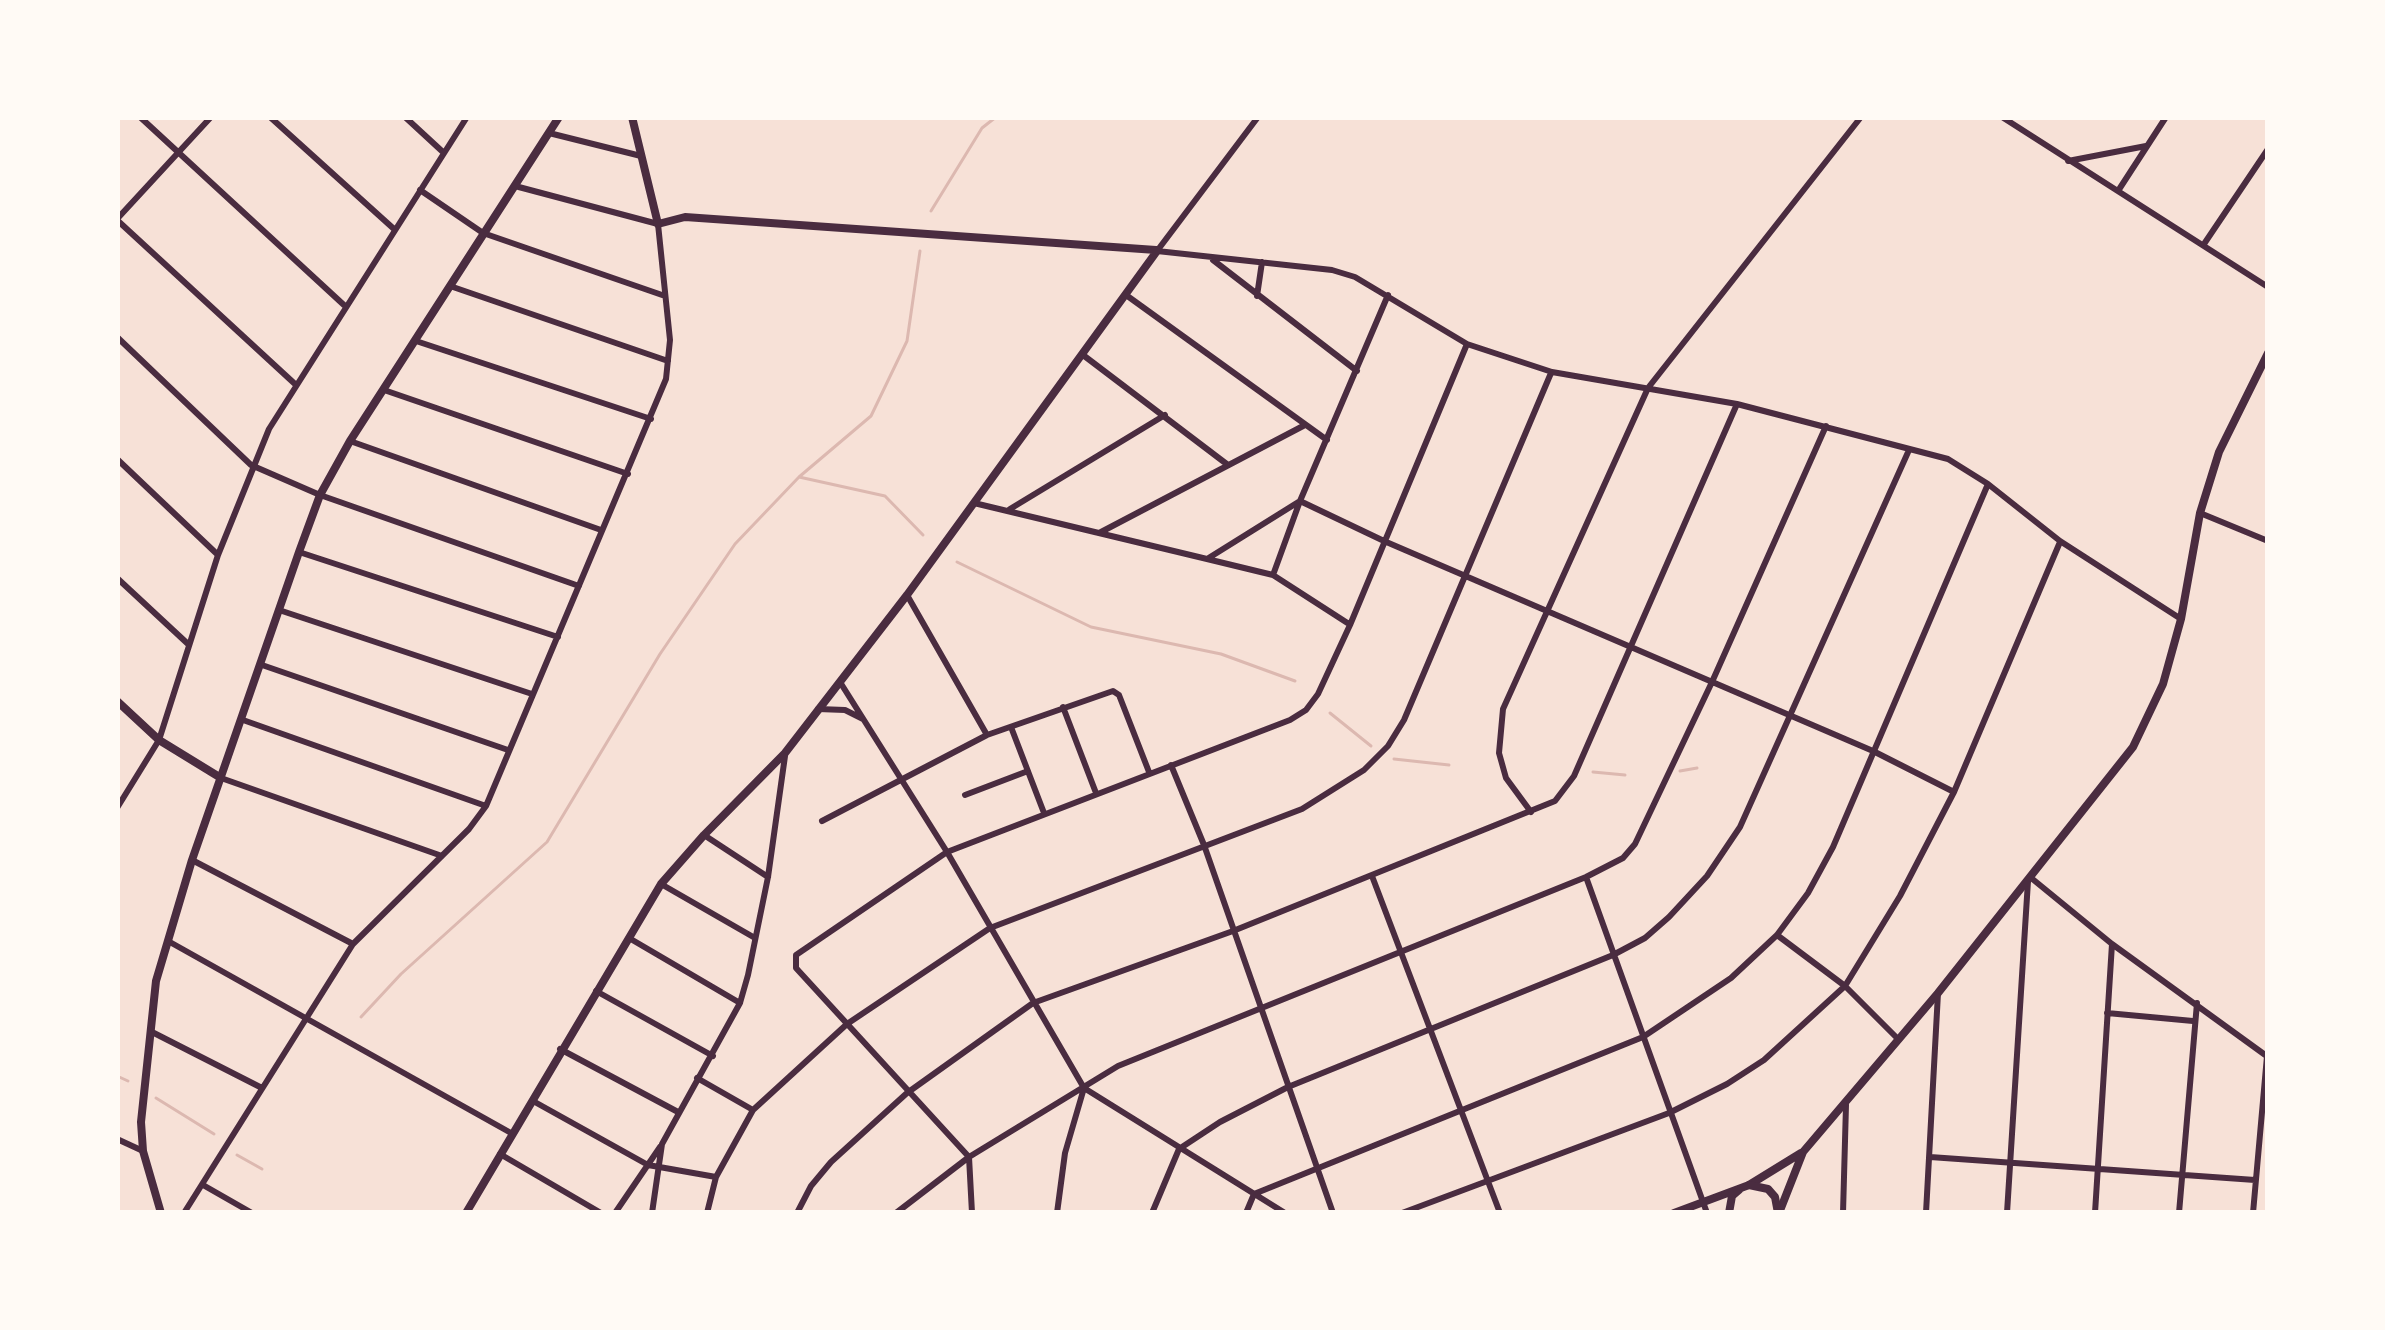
<!DOCTYPE html>
<style>
body{margin:0}
#map{position:relative;width:2385px;height:1330px;overflow:hidden;background:#f7e1d7;font-family:Quicksand,sans-serif}
canvas{display:block}
.frame{position:absolute;inset:0;border:120px solid #fffaf5;pointer-events:none}
</style>
<div id="map">
<canvas width="2385" height="1330"></canvas>
<div class="frame"></div>
</div>
<script>
const g = document.querySelector('canvas').getContext('2d');
g.lineJoin = 'round';
function shape(rows) {
  const path = new Path2D();
  for (const r of rows) {
    path.moveTo(r[0], r[1]);
    for (let i = 2; i < r.length; i += 2) path.lineTo(r[i], r[i + 1]);
  }
  return path;
}
function stroke(path, color, width, dash) {
  g.strokeStyle = color;
  g.lineWidth = width;
  g.lineCap = dash ? 'butt' : 'round';
  g.setLineDash(dash || []);
  g.stroke(path);
}
stroke(shape([
 [931,211,982,128,996,117],
 [799,477,885,496,923,535],
 [957,562,1091,627,1221,654,1295,681],
 [1330,713,1371,746],
 [1394,759,1449,765],
 [1680,771,1697,768],
 [1593,772,1625,775],
 [361,1017,401,974,547,842,660,654,735,544,799,477,871,416,907,341,920,251],
 [117,1076,128,1081],
 [156,1098,214,1134],
 [237,1155,262,1169]
]), '#dcb8b0', 3);
stroke(shape([
 [140,117,345,306],
 [270,117,394,229],
 [405,117,444,153],
 [1258,117,1157,251,1332,270,1355,277,1467,344,1552,372,1737,404,1948,459,1988,484,2060,541,2181,619],
 [2002,117,2268,287],
 [549,133,641,156],
 [2068,161,2146,146],
 [420,190,483,233,665,296],
 [2118,191,2166,117],
 [117,219,211,117],
 [117,220,295,384],
 [2204,244,2268,149],
 [1213,260,1357,371],
 [450,286,668,361],
 [1126,295,1327,440],
 [1257,296,1262,262],
 [117,337,251,465,320,495,579,586],
 [416,341,651,419],
 [1083,355,1228,465],
 [384,390,628,474],
 [350,441,601,530],
 [117,459,218,555],
 [974,503,1207,559,1300,501,1384,541,1873,751,1954,792],
 [1010,509,1165,415],
 [2200,513,2268,541],
 [1101,532,1305,425],
 [299,552,558,637],
 [1207,559,1273,575,1349,624],
 [1273,575,1300,501,1388,295],
 [117,578,188,644],
 [907,595,987,735],
 [279,610,532,694],
 [262,665,508,750],
 [840,682,947,852,1084,1088,1285,1213],
 [1063,707,1096,793],
 [818,709,845,710,863,719],
 [243,720,486,806],
 [1011,727,1044,813],
 [1171,765,1204,845,1333,1213],
 [221,778,442,856],
 [965,795,1028,771],
 [117,808,159,740,218,555,269,429,467,117],
 [1531,812,1506,778,1499,753,1503,709,1648,388,1861,117],
 [822,821,987,735,1113,691,1119,695,1149,772],
 [704,835,768,877],
 [192,860,353,944],
 [1372,876,1500,1213],
 [1586,877,1707,1213],
 [2030,877,2112,944,2268,1057],
 [661,884,755,938],
 [1777,935,1845,986,1898,1039],
 [629,938,740,1003],
 [168,941,511,1133],
 [596,991,713,1056],
 [2107,1013,2193,1021],
 [152,1032,262,1088],
 [560,1049,678,1112],
 [697,1078,753,1110],
 [533,1101,648,1165,716,1177],
 [117,1139,143,1151],
 [500,1154,601,1213],
 [1930,1157,2255,1180],
 [203,1185,252,1213],
 [184,1213,353,944,469,829,486,806,666,379,670,340,658,224,515,186],
 [615,1213,660,1147],
 [652,1213,662,1144,740,1003,748,975,768,877,785,756],
 [707,1213,716,1177,753,1110,847,1024,990,928,1302,809,1364,770,1388,746,1404,720,1551,373],
 [797,1213,811,1186,831,1162,907,1093,1033,1003,1233,931,1555,801,1574,776,1737,404],
 [896,1213,969,1157,1118,1066,1586,877,1623,858,1635,844,1712,682,1826,426],
 [972,1213,969,1157,796,968,796,955,947,852,1290,720,1306,710,1318,694,1350,625,1467,344],
 [1057,1213,1065,1153,1084,1088],
 [1152,1213,1179,1149,1220,1122,1288,1087,1613,955,1645,938,1669,917,1707,876,1740,827,1909,450],
 [1246,1213,1254,1194,1643,1037,1731,978,1777,935,1808,893,1833,847,1988,484],
 [1402,1213,1669,1113,1727,1084,1764,1060,1845,986,1900,896,1954,792,2060,542],
 [1843,1213,1846,1105],
 [1926,1213,1938,993],
 [2007,1213,2028,881],
 [2095,1213,2112,944],
 [2179,1213,2197,1003],
 [2253,1213,2267,1056]
]), '#4a2c40', 6);
stroke(shape([
 [632,117,658,224,685,217,1156,250],
 [117,701,159,740,221,778],
 [1749,1185,1801,1153],
 [161,1213,143,1151,141,1122,156,981,192,860,299,552,320,495,350,441,559,117],
 [466,1213,661,884,704,835,785,753,907,595,1157,251],
 [1779,1213,1803,1152,1938,993,2133,747,2163,684,2181,619,2200,513,2219,452,2268,353]
]), '#4a2c40', 8);
stroke(shape([
 [1674,1213,1749,1185,1768,1189,1775,1197,1778,1213],
 [1729,1213,1732,1196,1739,1190]
]), '#4a2c40', 8);
</script>
